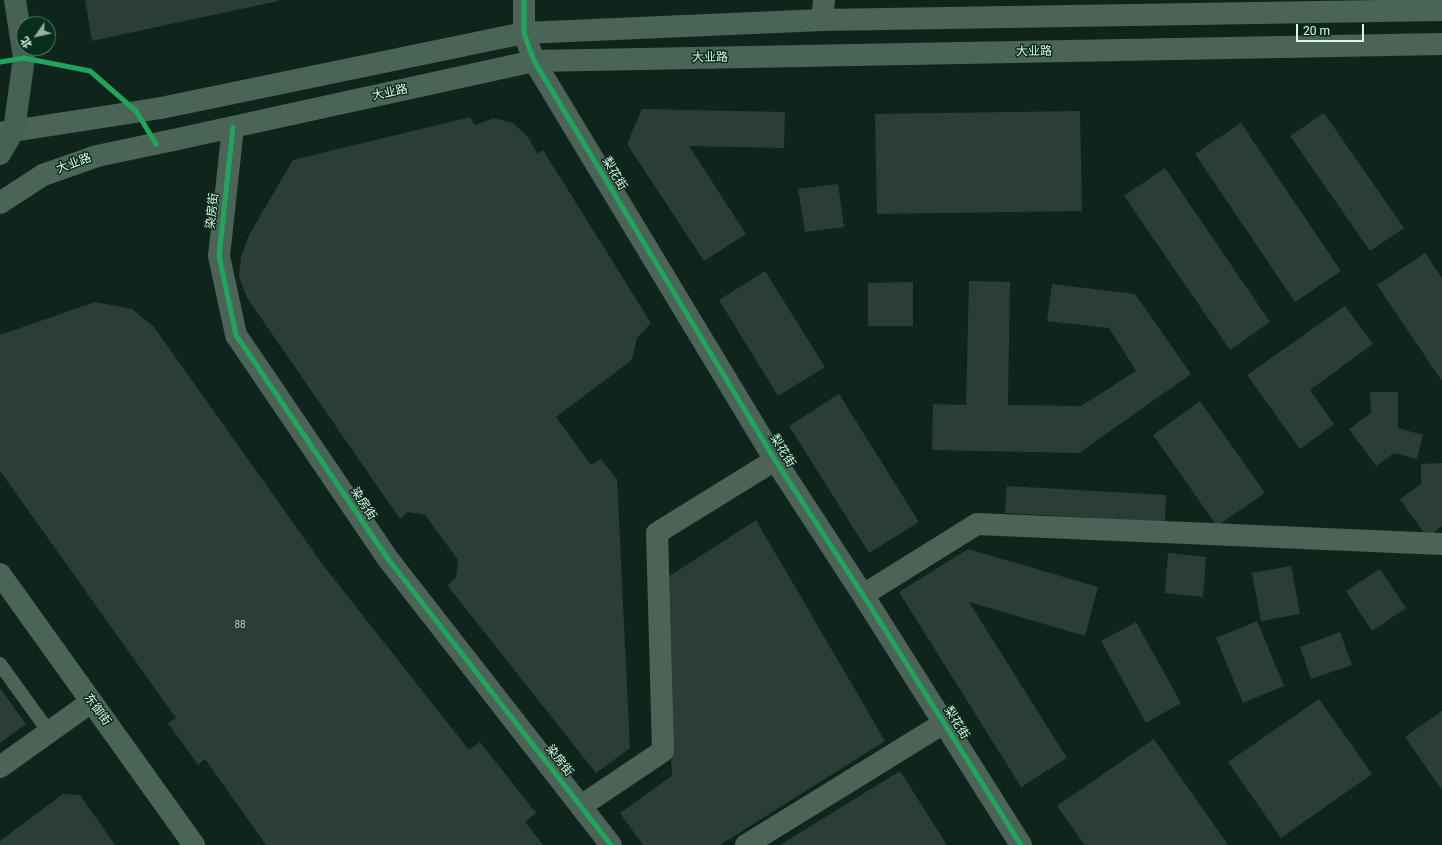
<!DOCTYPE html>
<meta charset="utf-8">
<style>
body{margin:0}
#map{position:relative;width:1442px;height:845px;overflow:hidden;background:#0f251b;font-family:Roboto,"Noto Sans SC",sans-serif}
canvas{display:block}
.north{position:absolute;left:16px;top:16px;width:40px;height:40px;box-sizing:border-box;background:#072d1c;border:1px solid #5e7d6e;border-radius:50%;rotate:236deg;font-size:11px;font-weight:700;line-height:16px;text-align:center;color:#e1f5e9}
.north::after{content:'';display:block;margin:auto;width:14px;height:18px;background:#98aca1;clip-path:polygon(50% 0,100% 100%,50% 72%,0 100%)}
.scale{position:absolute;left:1296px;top:24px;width:68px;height:18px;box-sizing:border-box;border:2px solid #e1f5e9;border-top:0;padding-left:5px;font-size:12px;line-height:14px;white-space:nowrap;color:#e1f5e9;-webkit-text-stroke:3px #072d1c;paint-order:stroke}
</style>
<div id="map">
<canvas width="1442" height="845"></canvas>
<div class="north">北</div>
<div class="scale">20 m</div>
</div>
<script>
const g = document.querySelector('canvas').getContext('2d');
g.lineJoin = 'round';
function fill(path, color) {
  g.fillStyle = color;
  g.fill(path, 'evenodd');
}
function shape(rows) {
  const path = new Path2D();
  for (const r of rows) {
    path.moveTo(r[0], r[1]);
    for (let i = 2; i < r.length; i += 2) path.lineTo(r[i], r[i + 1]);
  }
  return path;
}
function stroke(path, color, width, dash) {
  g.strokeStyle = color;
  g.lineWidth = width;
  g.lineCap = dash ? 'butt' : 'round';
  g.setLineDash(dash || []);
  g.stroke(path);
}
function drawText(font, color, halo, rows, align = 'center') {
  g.font = font + ' Roboto,"Noto Sans SC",sans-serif';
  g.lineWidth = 3;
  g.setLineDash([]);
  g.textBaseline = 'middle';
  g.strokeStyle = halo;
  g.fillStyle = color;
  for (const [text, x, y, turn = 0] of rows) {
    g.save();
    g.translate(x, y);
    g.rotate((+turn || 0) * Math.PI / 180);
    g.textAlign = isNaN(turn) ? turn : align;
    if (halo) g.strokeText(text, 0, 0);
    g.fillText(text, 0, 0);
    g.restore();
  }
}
fill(shape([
 [85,0,278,0,278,1,92,41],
 [642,109,785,112,784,148,689,146,746,234,704,261,627,144],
 [1080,111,1082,211,877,214,875,114],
 [1324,113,1404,228,1370,251,1290,136],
 [470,117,475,125,494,118,513,123,527,136,538,154,543,150,651,323,637,338,632,360,556,417,591,465,601,459,617,479,630,748,596,773,447,585,456,578,458,560,425,515,408,512,400,519,261,318,247,298,239,277,241,257,249,235,293,160],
 [1241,123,1341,271,1295,302,1195,154],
 [1165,168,1270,322,1230,350,1124,196],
 [838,184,844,227,805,232,798,189],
 [1425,253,1442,278,1442,381,1377,285],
 [765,271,825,367,778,396,719,300],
 [969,281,1010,282,1008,405,1081,406,1136,371,1109,328,1047,321,1052,284,1135,294,1191,374,1079,453,932,450,933,404,966,405],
 [913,282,913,326,868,326,868,283],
 [95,302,132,309,154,327,323,565,469,750,480,742,536,813,525,822,543,845,266,845,205,759,198,765,168,723,176,718,0,471,0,335],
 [1345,306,1373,344,1310,390,1334,424,1300,449,1247,375],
 [1370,392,1398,392,1398,428,1423,435,1417,459,1394,453,1376,466,1349,429,1371,413],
 [839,394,919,522,869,553,789,426],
 [1200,401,1265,493,1217,526,1153,435],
 [1442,463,1442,526,1427,537,1400,499,1421,484,1421,464],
 [1007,486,1166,495,1165,522,1005,513],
 [756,520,885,741,720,845,643,845,620,813,672,776,662,581],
 [968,549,1098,587,1085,636,969,602,1067,758,1021,787,899,592],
 [1168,553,1206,557,1203,597,1165,593],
 [1291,566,1300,614,1261,621,1252,573],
 [1380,569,1406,608,1372,631,1346,591],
 [1257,621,1284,686,1243,703,1216,638],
 [1136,622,1181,703,1146,723,1101,641],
 [1340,632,1352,665,1311,679,1300,647],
 [0,688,26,724,0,743],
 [1319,699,1372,774,1281,838,1228,762],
 [1442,711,1442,790,1405,737],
 [1154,739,1228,845,1085,845,1057,806],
 [900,771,947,845,780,845,793,837],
 [63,794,80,795,115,845,0,845,0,841]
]), '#2a3d36');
stroke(shape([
 [0,664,49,732]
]), '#4c6357', 14);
stroke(shape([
 [524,0,524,33,534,61,775,460,863,595,1021,845],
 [822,20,824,0],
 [233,127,219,256,236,335,388,559,611,845],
 [863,595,977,524,1442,544],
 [0,767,91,702],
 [581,806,663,751,657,533,775,460],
 [746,845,944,723]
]), '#4c6357', 22);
stroke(shape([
 [0,133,161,108,524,33,822,20,1442,10],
 [0,203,43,175,97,156,178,139,534,61,1442,44],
 [0,574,194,845]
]), '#4a6557', 22);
stroke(shape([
 [0,154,14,130,24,58,15,0]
]), '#456154', 22);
stroke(shape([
 [524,0,524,33,534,61,775,460,863,595,1021,845],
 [0,62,24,58,90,71,136,111,156,144],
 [233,127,219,256,236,335,388,559,611,845]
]), '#20a55d', 5);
drawText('10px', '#b3c7bc', null, [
 ["88",240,625]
]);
drawText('12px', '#e1f5e9', '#072d1c', [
 ["大业路",1034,52,-1],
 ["大业路",710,58,-1],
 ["大业路",390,93,-12],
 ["大业路",74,164,-20],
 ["梨花街",614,174,59],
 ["染房街",213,211,-84],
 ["梨花街",782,451,58],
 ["染房街",363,504,56],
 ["东御街",97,710,54],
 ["梨花街",956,723,58],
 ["染房街",559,761,52]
]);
</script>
